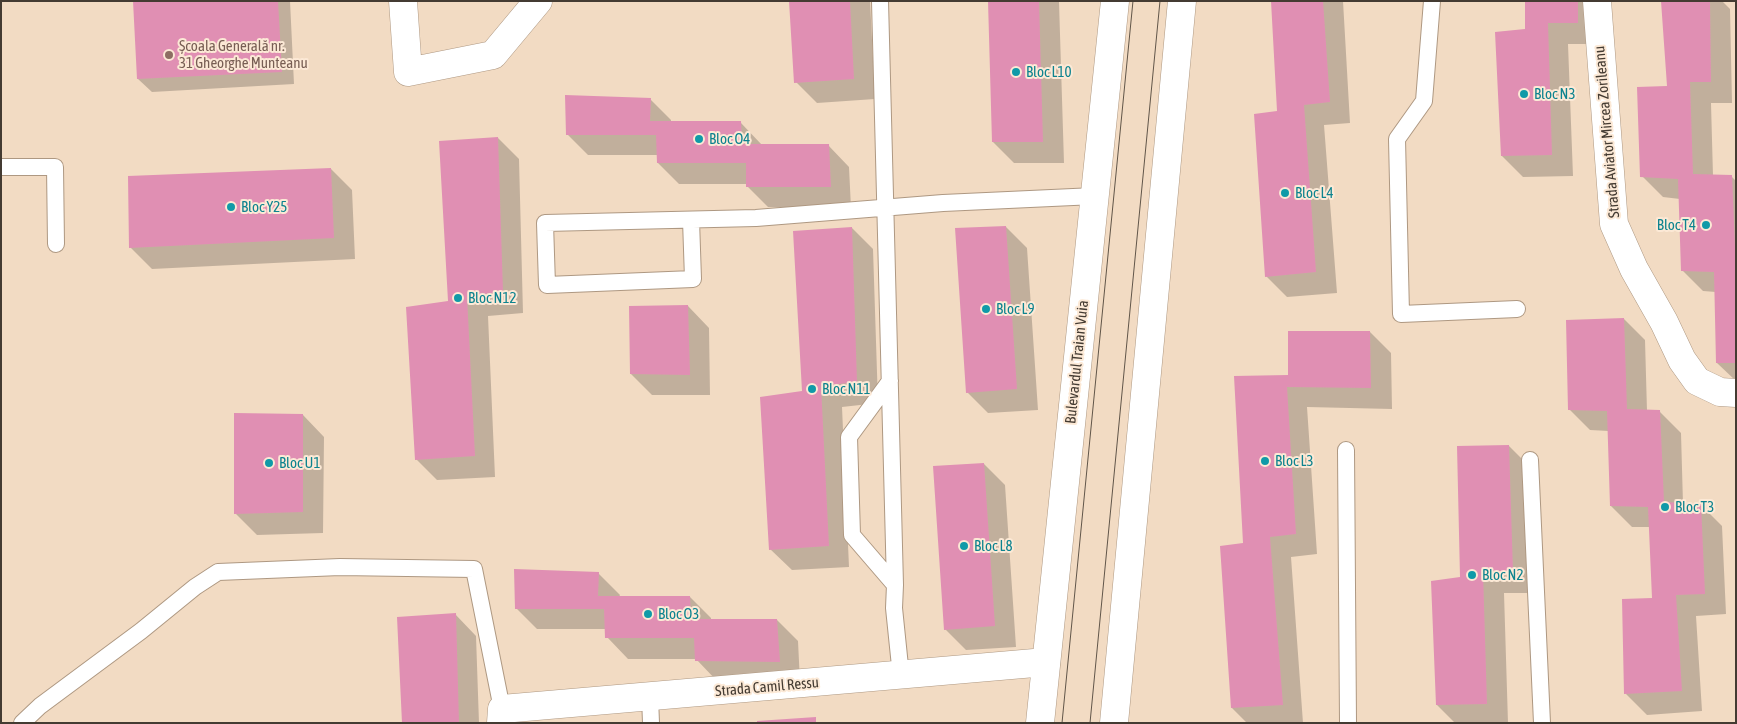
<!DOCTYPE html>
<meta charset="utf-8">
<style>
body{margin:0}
#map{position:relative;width:1737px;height:724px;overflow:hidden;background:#f2dbc3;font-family:"Asap Condensed",sans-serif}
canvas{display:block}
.frame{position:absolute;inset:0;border:2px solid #443b32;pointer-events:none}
</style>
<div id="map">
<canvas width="1737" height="724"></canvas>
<div class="frame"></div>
</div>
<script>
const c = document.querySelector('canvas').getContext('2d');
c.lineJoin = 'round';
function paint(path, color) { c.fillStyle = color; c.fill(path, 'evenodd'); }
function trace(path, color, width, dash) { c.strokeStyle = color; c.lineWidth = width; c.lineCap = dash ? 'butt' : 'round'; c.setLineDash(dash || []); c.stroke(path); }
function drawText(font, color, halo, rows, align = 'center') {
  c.font = font + ' "Asap Condensed",sans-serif'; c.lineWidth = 4; c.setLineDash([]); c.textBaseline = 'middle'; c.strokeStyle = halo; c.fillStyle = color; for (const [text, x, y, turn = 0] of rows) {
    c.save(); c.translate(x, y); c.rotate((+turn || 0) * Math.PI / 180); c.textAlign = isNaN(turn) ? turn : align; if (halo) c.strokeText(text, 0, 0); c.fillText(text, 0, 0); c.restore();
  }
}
const shadow = new Path2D(`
 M134 1H290L294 84 152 92 138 79Z
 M791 1H870L875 99 817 103 796 82Z
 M989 1 1059 2 1064 163H1014L993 142Z
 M1272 1H1343L1350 123 1324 125 1337 293 1287 297 1266 276 1278 112Z
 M1526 1H1597L1599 44H1568L1573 176 1523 177 1502 156 1527 30Z
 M1662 1H1722L1730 9 1732 103H1711L1713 176H1731L1736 181V381L1717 363 1716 292 1703 291 1682 270 1680 199 1663 197 1642 176 1668 87Z
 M650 99 671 120V123H741L762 145H828L849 167 851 208 768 207 747 186V184H679L658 163V155H588L567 134Z
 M498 138 519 159 523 313 488 316 495 477 437 480 416 459 449 302Z
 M331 169 352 190 355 259 152 269 130 247Z
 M1006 227 1027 248 1038 410 988 413 967 392Z
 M852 228 873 249 878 403 842 407 849 567 792 570 770 549 803 392Z
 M688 306 709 328 710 395H652L631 374Z
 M1624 319 1645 340 1647 411 1660 412 1681 433 1683 504 1701 505 1722 526 1726 614 1696 616 1702 711 1647 715 1626 694 1653 600 1650 527H1632L1611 506 1609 431 1590 430 1569 409Z
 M1370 332 1391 353 1392 409 1307 407 1317 554 1291 557 1303 723H1247L1232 708 1244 544 1290 376Z
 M303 415 324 437 323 533 257 535 236 514Z
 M1509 446 1530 467 1534 593H1504L1508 723H1455L1437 705Z
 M984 464 1005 485 1016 647 966 650 945 629Z
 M598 573 620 595 619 597H690L711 618V620H777L798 641 800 682 717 681 696 659H628L607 637 606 629H537L516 608Z
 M455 614 476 636 479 723H403Z`);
const building = new Path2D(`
 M133 1H278L282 72 137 79Z
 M789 1H850L854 79 794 83Z
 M988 1H1039L1043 142H992Z
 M1271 1H1323L1330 102 1304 105 1316 272 1265 277 1254 114 1277 111Z
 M1525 1H1578V23H1548L1552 155 1501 156 1495 32 1525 29Z
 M1661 1H1710L1711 82H1690L1693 174 1732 175 1736 271V363H1716L1714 272 1681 271 1678 179 1640 177 1637 87 1667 86Z
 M565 95 651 98 650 121H741L742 144H829L831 187H746V163H657L656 135H566Z
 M498 137 503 292 467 296 475 456 415 460 406 307 448 301 439 141Z
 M331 168 334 238 129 248 128 176Z
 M1006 226 1017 389 966 393 955 228Z
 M852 227 857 382 821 386 829 546 769 550 760 397 802 391 793 231Z
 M688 305 690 375 630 374 629 306Z
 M1624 318 1627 409 1660 410 1664 502 1701 504 1705 594 1676 595 1682 691 1624 694 1622 599 1652 598 1648 507 1610 506 1607 411 1568 410 1566 320Z
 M1288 331H1370L1371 388 1287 387 1296 534 1270 537 1283 705 1231 708 1220 546 1243 543 1234 376 1288 375Z
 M234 413 303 414V512L234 514Z
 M1509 445 1513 572H1483L1487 704 1436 705 1431 581 1460 577 1457 446Z
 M984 463 995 626 944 630 933 466Z
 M514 569 599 572 598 596H690L691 619H777L780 662 695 661 694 638H605L604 609H515Z
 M456 613 459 723H402L397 617Z
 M816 717V723H757V721Z`);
const lane = new Path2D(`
 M880 1 895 585 894 608 901 676
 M1432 1 1424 101 1397 139 1401 314 1517 309
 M1 167H55L56 244
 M691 220 693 279 547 285 545 223 756 218 943 203 1095 196
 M890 381 849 437 852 535 895 585
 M1346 450 1348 723
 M1530 460 1542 723
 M650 697 651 723
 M22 723 40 706 141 631 195 587 218 572 340 567 474 569 502 709`);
const street = new Path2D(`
 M403 1 408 72 493 55 538 1
 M1597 1 1614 224 1634 269 1664 322 1682 360 1697 381 1720 392 1736 393
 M501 723 502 709 1046 662`);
const secondary = new Path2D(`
 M1040 723 1115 1
 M1114 723 1182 1`);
const tram = new Path2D(`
 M1062 723 1133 1
 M1090 723 1160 1`);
const markers = [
 [169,55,5,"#8d6e63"],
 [1016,72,5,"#0f9aa8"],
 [1524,94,5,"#0f9aa8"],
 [699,139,5,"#0f9aa8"],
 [1285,193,5,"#0f9aa8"],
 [231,207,5,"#0f9aa8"],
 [1706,225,5,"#0f9aa8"],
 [458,298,5,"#0f9aa8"],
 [986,309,5,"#0f9aa8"],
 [812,389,5,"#0f9aa8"],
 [1265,461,5,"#0f9aa8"],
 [269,463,5,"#0f9aa8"],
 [1665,507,5,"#0f9aa8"],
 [964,546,5,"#0f9aa8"],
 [1472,575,5,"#0f9aa8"],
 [648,614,5,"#0f9aa8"]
];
const educationNames = [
 ["Școala Generală nr.",179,46],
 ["31 Gheorghe Munteanu",179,63]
];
const cultureNames = [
 ["Bloc L10",1026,72],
 ["Bloc N3",1534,94],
 ["Bloc O4",709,139],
 ["Bloc L4",1295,193],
 ["Bloc Y25",241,207],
 ["Bloc T4",1696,225,"right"],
 ["Bloc N12",468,298],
 ["Bloc L9",996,309],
 ["Bloc N11",822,389],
 ["Bloc L3",1275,461],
 ["Bloc U1",279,463],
 ["Bloc T3",1675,507],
 ["Bloc L8",974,546],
 ["Bloc N2",1482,575],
 ["Bloc O3",658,614]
];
const streetNames = [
 ["Strada Aviator Mircea Zorileanu",1607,132,-95],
 ["Bulevardul Traian Vuia",1077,362,-84],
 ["Strada Camil Ressu",767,687,-5]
];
paint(shadow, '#0003');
paint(building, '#e08fb3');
trace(lane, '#ae9882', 18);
trace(street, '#ae9882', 29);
trace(secondary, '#ae9882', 29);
trace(lane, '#fff', 16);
trace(street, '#fff', 28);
trace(secondary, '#fff', 28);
trace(tram, '#605549', 1);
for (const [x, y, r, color] of markers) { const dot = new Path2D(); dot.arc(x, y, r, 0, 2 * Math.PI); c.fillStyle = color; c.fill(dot); trace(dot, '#fce9d6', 2); }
drawText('15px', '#785e54', '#fce9d6', educationNames, 'left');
drawText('15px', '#0d838f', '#fce9d6', cultureNames, 'left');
drawText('15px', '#443b32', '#fce9d6', streetNames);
</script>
